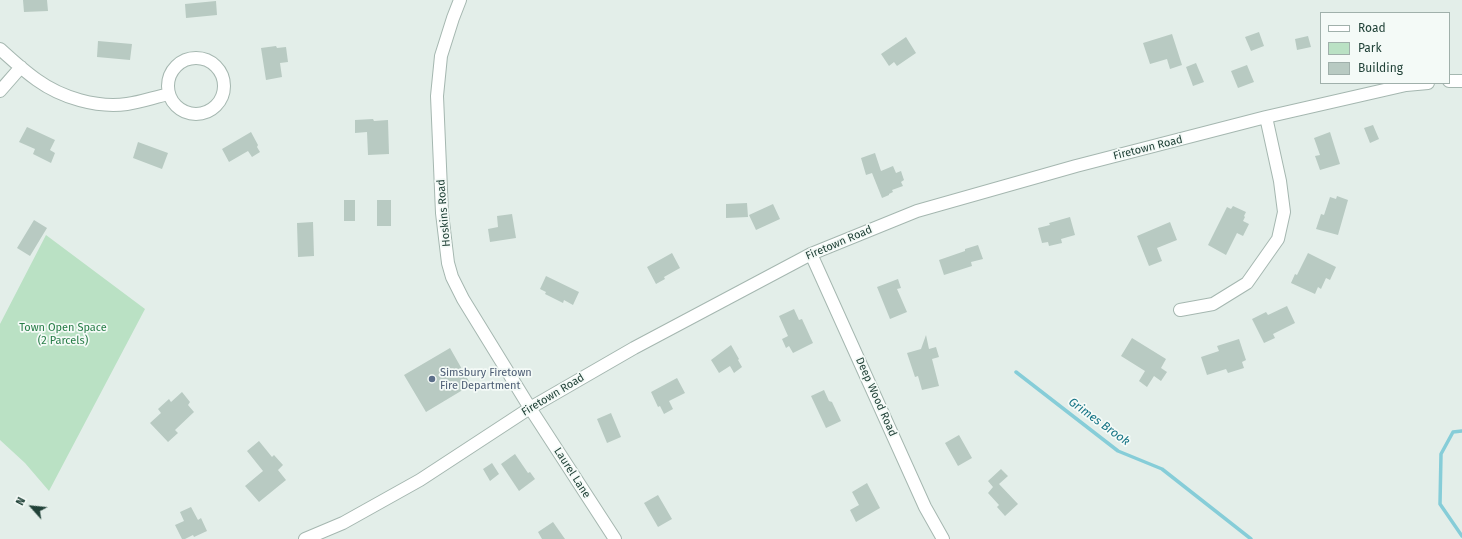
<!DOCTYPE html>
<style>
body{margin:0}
#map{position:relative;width:1462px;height:539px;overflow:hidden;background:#e3eee9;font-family:"Fira Sans",sans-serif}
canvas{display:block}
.legend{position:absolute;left:1320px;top:12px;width:130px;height:72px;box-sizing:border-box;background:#f4faf7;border:1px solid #a0b0ab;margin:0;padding:5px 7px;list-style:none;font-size:12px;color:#214238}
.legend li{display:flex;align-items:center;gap:8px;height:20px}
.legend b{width:20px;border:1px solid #a0b0ab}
.north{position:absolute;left:12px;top:487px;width:40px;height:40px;-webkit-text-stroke:3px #f4faf7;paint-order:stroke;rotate:297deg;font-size:11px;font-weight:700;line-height:16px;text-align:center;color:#214238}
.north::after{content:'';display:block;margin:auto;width:14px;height:18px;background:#214238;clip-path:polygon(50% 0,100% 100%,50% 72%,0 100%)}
</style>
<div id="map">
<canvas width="1462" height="539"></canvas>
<ul class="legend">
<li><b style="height:5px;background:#fff"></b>Road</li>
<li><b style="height:11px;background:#bae1c4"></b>Park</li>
<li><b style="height:11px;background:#b8cac2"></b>Building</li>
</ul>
<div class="north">N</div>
</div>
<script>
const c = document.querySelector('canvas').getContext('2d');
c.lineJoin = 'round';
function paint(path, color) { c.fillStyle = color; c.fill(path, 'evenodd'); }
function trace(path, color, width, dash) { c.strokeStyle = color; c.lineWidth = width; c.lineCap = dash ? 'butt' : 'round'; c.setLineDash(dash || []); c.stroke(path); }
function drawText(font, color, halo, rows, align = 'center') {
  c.font = font + ' "Fira Sans",sans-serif'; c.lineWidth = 3.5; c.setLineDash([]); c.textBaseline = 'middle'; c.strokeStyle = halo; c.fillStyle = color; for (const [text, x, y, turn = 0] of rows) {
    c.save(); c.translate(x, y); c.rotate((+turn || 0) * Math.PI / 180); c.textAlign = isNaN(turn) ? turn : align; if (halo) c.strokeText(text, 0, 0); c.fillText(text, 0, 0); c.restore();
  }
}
const green = new Path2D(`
 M46 235 145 309 49 491 25 463 0 440V324Z`);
const stream = new Path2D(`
 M1016 372 1118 451 1162 469 1251 539
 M1462 431 1453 432 1441 454 1440 504 1462 536`);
const building = new Path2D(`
 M23 0H47L48 11 24 12Z
 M216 1 217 15 186 18 185 4Z
 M1259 32 1264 46 1251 51 1245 37Z
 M1172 34 1182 65 1170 69 1167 59 1150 64 1143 43Z
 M1308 36 1311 47 1297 50 1295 39Z
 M906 37 916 53 897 66 894 62 889 66 881 54Z
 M98 41 132 44 130 60 97 57Z
 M276 46 277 48 286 47 288 62 280 63 282 77 266 80 261 48Z
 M1196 63 1204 82 1193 86 1186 67Z
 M1247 65 1254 82 1238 88 1231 71Z
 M373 119 374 121 388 120 389 154 368 155 367 132 355 133V120Z
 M1373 125 1379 139 1370 143 1364 128Z
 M27 127 55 140 50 150 55 153 51 163 33 154 35 149 19 142Z
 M251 132 258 145 257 147 260 152 252 157 248 151 229 162 222 149Z
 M1330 132 1340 164 1320 170 1315 156 1320 155 1314 138Z
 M138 142 168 153 162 169 133 158Z
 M875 153 881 171 893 166 896 173 901 171 904 180 901 182 903 186 892 190 893 192 889 194V195L882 198 872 173 866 175 861 158Z
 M1337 196 1348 200 1338 235 1316 229 1321 214 1324 215 1330 197 1336 199Z
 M344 200H355V221H344Z
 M377 200H391V226H377Z
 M747 203 748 217 726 218V204Z
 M773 204 780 219 756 230 749 215Z
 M1233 206 1246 212 1244 216 1245 217 1243 221 1249 224 1243 236 1237 233 1226 255 1208 245 1227 207 1231 209Z
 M512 214 516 238 490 242 488 229 498 227 497 216Z
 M1070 217 1075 235 1061 239 1062 243 1049 246 1048 242 1042 243 1038 228 1050 225 1049 223Z
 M34 220 47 228 30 256 17 248Z
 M313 222 314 256 298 257 297 223Z
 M1170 222 1177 240 1157 248 1162 261 1149 266 1137 236Z
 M978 245 983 259 971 262 972 266 944 275 939 260 965 251V249Z
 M672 253 680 268 664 277 665 279 656 284 647 267Z
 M1308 253 1336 267 1330 280 1326 278 1321 289 1318 287 1315 294 1291 283 1295 274 1297 275Z
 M546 276 579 292 573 305 564 300 563 303 545 294 546 292 540 289Z
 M898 279 901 288 897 289 907 312 890 319 877 287Z
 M1287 306 1295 323 1273 334 1275 338 1264 343 1252 319 1266 312 1268 315Z
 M794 309 799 320 802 319 813 343 793 353 789 346 786 348 782 339 788 336 779 316Z
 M926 335 929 349 936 347 939 357 932 359 939 386 922 390 918 376 915 377 907 353 921 349Z
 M1132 338 1166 359 1161 368 1167 372 1161 381 1154 376 1147 387 1139 381 1145 371 1121 356Z
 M1239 339 1246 360 1242 362 1244 368 1228 373 1226 369 1207 375 1201 357 1219 351 1217 346Z
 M731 345 739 359 738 360 742 367 734 373 730 366 719 373 711 360Z
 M450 348 471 385 426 412 404 375Z
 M677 378 685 393 669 401 673 409 664 414 660 406 658 407 651 392Z
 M824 390 829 401 832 402 841 421 826 428 811 396Z
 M182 392 190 402 188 405 194 412 175 430 178 433 168 442 150 423 161 413 158 409 169 399 171 402Z
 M611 413 621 437 607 443 597 419Z
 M959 435 972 458 958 466 945 443Z
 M259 441 272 457 274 455 283 465 278 470 286 480 259 502 245 486 263 471 247 451Z
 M515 454 528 473 530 472 535 479 519 491 501 464Z
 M492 463 499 474 490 481 483 469Z
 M1001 469 1008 476 999 484 1018 504 1005 516 997 507 999 505 988 493 993 487 988 481Z
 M867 483 880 508 856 522 850 510 859 505 852 492Z
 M658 495 672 519 658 527 644 503Z
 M191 507 198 520 201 518 207 531 194 537 193 535 185 539H182L175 525 184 521 180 512Z
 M553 522 565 539H542L538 532Z`);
const minor = new Path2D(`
 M460 0 453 18 441 56 437 96 442 213 448 263 452 277 463 299 530 408 615 539
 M0 49C12 60 24 71 37 80 62 98 97 108 127 104 141 102 155 97 169 94
 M168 86a28 28 0 1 1 56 0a28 28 0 1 1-56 0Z
 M1449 81H1462
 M0 91 21 67
 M811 254 925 507 943 539
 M1180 310 1213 304 1247 283 1278 239 1284 212 1280 181 1266 117
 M305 539 343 523 420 480 530 408 634 348 811 254 917 211 1076 166 1266 117 1406 85 1428 83`);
const markers = [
 [432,379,4,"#5c6f8a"]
];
const streetNames = [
 ["Firetown Road",1148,148,-14],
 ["Hoskins Road",444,213,-95],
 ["Firetown Road",839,243,-23],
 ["Firetown Road",553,395,-31],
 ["Deep Wood Road",876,397,66],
 ["Laurel Lane",572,473,57]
];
const parkNames = [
 ["Town Open Space",63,328],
 ["(2 Parcels)",63,341]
];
const serviceNames = [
 ["Simsbury Firetown",440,373],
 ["Fire Department",440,386]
];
const waterNames = [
 ["Grimes Brook",1099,422,36]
];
paint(green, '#bae1c4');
trace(stream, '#86cdd8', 3.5);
paint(building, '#b8cac2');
trace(minor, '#a5b7b0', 14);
trace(minor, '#fff', 12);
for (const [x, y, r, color] of markers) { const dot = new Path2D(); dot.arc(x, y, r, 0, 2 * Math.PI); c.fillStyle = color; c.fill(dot); trace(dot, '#f4faf7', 1.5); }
drawText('11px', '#214238', '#f4faf7', streetNames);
drawText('11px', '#277d47', '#f4faf7', parkNames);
drawText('11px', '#4e5e75', '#f4faf7', serviceNames, 'left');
drawText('italic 12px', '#147384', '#f4faf7', waterNames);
</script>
